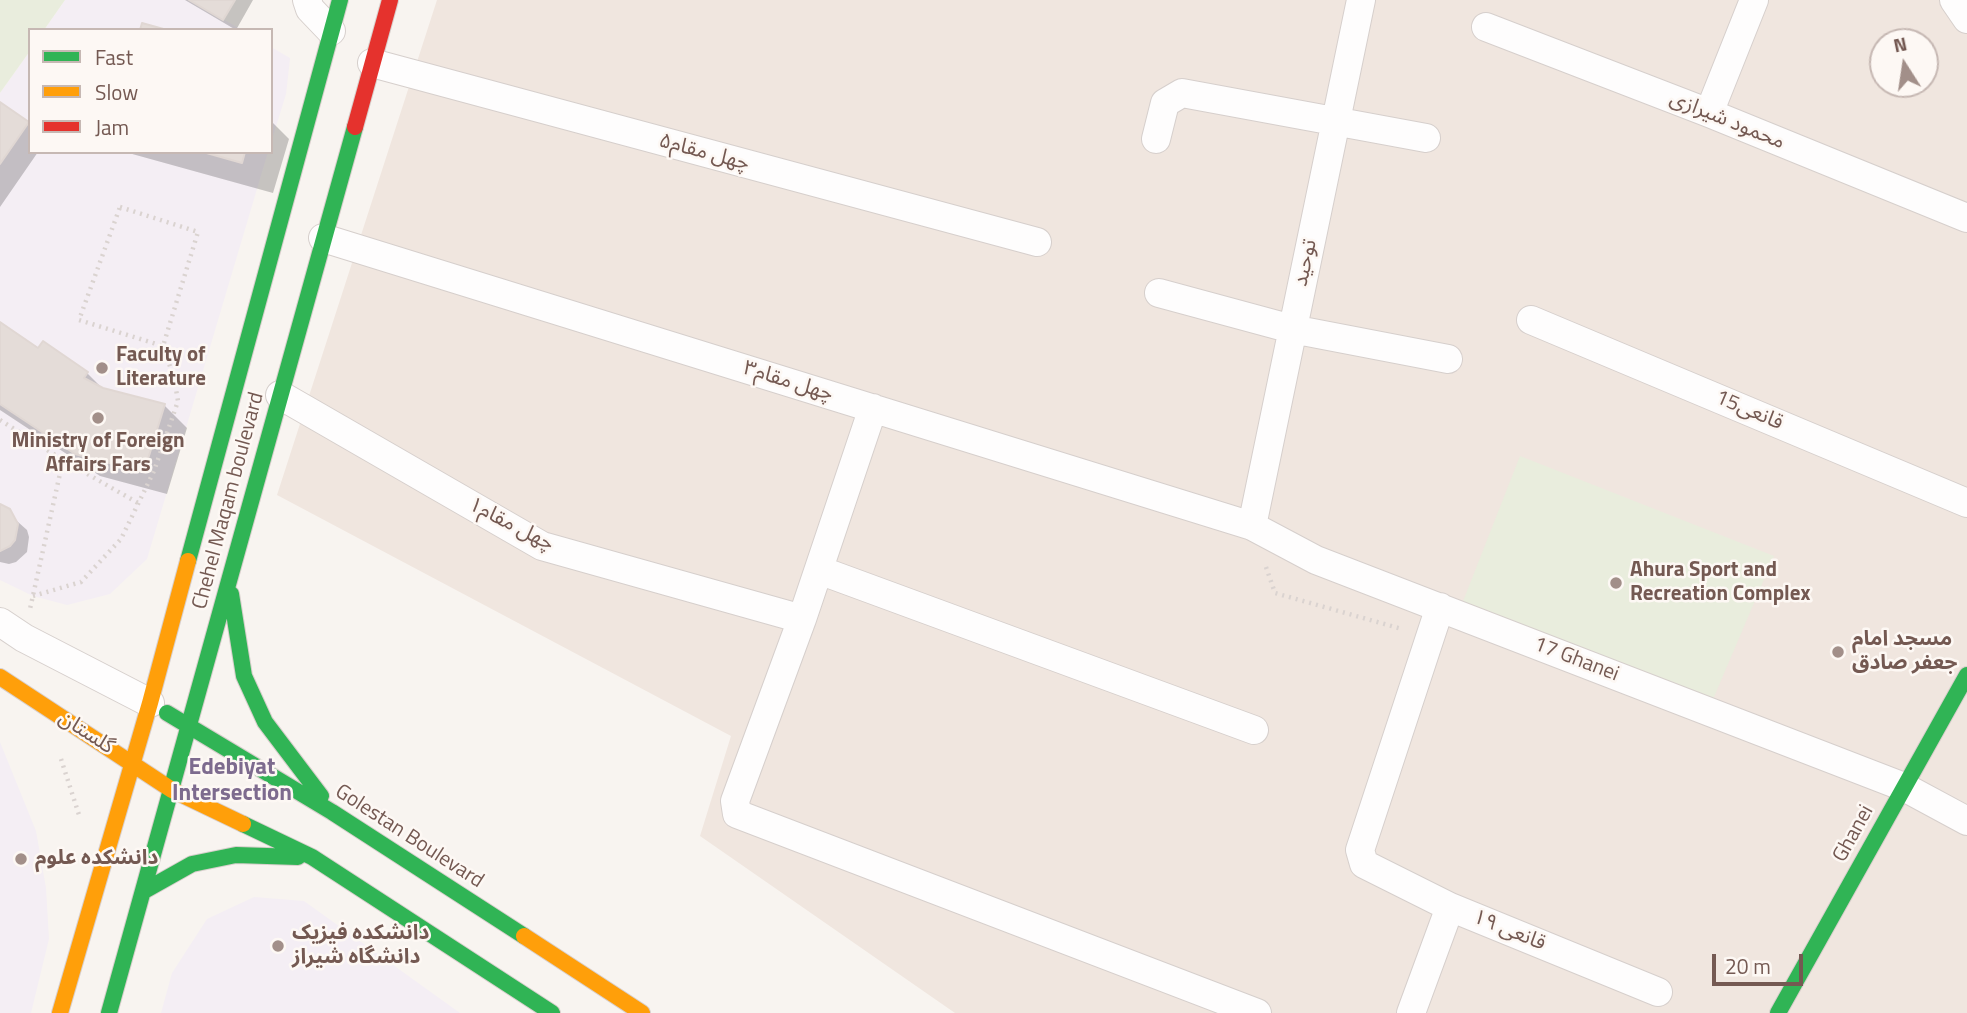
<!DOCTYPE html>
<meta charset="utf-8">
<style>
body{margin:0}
#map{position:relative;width:1967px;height:1013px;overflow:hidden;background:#f8f4f0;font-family:"Titillium Web",sans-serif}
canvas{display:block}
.legend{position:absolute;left:28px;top:28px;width:245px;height:126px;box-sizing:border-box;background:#fdf8f4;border:2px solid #c6b8b3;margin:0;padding:9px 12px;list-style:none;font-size:21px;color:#745952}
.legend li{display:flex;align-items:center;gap:14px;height:35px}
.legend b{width:35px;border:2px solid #c6b8b3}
.north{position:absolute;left:1869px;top:28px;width:70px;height:70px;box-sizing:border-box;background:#fdf8f4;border:2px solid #c6b8b3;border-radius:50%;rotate:348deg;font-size:19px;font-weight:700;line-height:28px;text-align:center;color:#745952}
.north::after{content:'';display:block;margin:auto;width:24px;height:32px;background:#a28f89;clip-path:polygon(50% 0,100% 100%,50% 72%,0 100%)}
.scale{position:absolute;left:1712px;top:954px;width:91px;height:32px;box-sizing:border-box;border:4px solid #745952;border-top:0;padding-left:9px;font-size:21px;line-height:24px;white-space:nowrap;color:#745952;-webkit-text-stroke:5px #fdf8f4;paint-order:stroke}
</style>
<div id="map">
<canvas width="1967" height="1013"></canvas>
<ul class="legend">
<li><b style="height:9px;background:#30b455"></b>Fast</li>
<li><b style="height:9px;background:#ff9f0a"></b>Slow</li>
<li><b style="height:9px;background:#e5322d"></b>Jam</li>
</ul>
<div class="north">N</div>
<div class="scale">20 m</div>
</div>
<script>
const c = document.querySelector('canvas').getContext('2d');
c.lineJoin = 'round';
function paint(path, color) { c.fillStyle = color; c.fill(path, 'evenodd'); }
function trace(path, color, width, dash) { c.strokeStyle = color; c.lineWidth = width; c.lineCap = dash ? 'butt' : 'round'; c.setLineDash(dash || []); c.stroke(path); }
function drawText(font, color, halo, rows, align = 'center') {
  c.font = font + ' "Titillium Web","Noto Sans Arabic",sans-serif'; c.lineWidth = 5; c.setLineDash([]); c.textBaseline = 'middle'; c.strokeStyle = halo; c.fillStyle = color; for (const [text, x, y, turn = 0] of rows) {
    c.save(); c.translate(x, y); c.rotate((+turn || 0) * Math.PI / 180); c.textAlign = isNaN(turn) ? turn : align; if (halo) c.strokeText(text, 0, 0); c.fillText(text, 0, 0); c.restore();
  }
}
const residential = new Path2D(`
 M437 0H1967V1013H955L700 836 731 736 277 495ZM1883 42H1925V84H1883Z`);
const education = new Path2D(`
 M65 0H190L242 30H44Z
 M271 47 290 58 286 94 271 143Z
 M30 51V152H268L147 559 110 594 67 605 33 596 0 580V93Z
 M0 742 36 831 46 888 49 939 31 1013H0Z
 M254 897 304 901 460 1013H161L172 973 207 919Z`);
const green = new Path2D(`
 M0 0H65L44 30H30V51L0 93Z
 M1520 456 1774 556 1711 704 1460 609Z`);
const shadow = new Path2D(`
 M185 0H253L236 30Z
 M0 104 30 125V152H38L0 207Z
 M271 121 289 139 273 193 125 152H271Z
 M0 324 38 351 87 373 104 390 164 405 187 428 167 494 100 476 0 410Z
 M0 506 27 530 29 537 27 552 16 562 9 564 0 562Z`);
const building = new Path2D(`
 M189 0H235L223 20Z
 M142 23 167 30H140Z
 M0 102 29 122 0 164Z
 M203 152H245L242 163Z
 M0 322 38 348 43 341 88 372 84 378 103 388 165 404 144 472 75 454 0 404Z
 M0 504 10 509 18 524 15 540 10 546 0 551Z`);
const path = new Path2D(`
 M120 207 198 232 163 346 79 320Z
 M0 420 63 460 30 609
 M63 460 138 503
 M1266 567 1275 593 1402 629
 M33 596 81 582 121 539 154 471 178 401 174 378 163 346
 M61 759 80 818`);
const street = new Path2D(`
 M307 0 310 9 331 31
 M1954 0 1967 19
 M1486 27 1709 113 1967 218
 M372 63 1037 242
 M1709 113 1754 0
 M1156 139 1165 103 1182 93 1426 138
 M323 238 1252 526 1316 560 1904 787 1967 821
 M1159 293 1292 329 1448 359
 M1531 320 1967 503
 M280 395 542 546 802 619
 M873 408 802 619 735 801 737 814 1257 1013
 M1252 526 1361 0
 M819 570 1254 730
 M1440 607 1360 850 1364 864 1450 907 1658 992
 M0 622 24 638 150 703
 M1411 1013 1450 907`);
const fast = new Path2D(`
 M188 561 340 0
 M231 594 244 676 265 722 321 796
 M167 713 332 812 524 936
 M243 824 312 857 552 1013
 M144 891 192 864 236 855 298 857
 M109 1013 355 127
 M1778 1013 1967 675`);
const slow = new Path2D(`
 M0 677 172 790 243 824
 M524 936 642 1013
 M60 1013 150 703 188 561`);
const jam = new Path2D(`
 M355 127 390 0`);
const markers = [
 [102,368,7,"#a28f89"],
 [98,418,7,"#a28f89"],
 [1616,583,7,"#a28f89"],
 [1838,652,7,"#a28f89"],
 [21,859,7,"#a28f89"],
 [278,946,7,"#a28f89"]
];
const streetNames = [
 ["محمود شیرازی",1727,121,22],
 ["چهل مقام۵",704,153,15],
 ["توحید",1306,263,-78],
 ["چهل مقام۳",788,382,17],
 ["15قانعی",1749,411,23],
 ["Chehel Maqam boulevard",229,501,-75],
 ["چهل مقام۱",511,525,27],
 ["17 Ghanei",1576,660,21],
 ["گلستان",86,733,33],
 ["Ghanei",1854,834,-61],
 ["Golestan Boulevard",409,837,33],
 ["قانعی ۱۹",1509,931,22]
];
const poiNames = [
 ["Faculty of",116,356],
 ["Literature",116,380],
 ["Ministry of Foreign",98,442,"center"],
 ["Affairs Fars",98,466,"center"],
 ["Ahura Sport and",1630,571],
 ["Recreation Complex",1630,595],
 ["مسجد امام",1852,640],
 ["جعفر صادق",1852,664],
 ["دانشکده علوم",35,859],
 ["دانشکده فیزیک",292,934],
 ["دانشگاه شیراز",292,958]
];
const neighbourhoodNames = [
 ["Edebiyat",232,768],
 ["Intersection",232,794]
];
paint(residential, '#f0e6df');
paint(education, '#f4eef4');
paint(green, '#e9eddd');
paint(shadow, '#0003');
paint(building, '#e4dcd8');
trace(building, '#e0d7d3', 2);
trace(street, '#d6cfcc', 30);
trace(fast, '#d8cfcc', 18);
trace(slow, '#d8cfcc', 18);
trace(jam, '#d8cfcc', 18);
trace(path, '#dad3d0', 4.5, [2, 5]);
trace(street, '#fefdfd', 28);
trace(fast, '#30b455', 16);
trace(slow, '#ff9f0a', 16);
trace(jam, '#e5322d', 16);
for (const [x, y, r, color] of markers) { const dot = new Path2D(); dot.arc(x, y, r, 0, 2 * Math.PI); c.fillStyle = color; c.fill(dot); trace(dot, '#fdf8f4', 2.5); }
drawText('21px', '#745952', '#fdf8f4', streetNames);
drawText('bold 21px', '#745952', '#fdf8f4', poiNames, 'left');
drawText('bold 23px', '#7d6b8e', '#fdf8f4', neighbourhoodNames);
</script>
